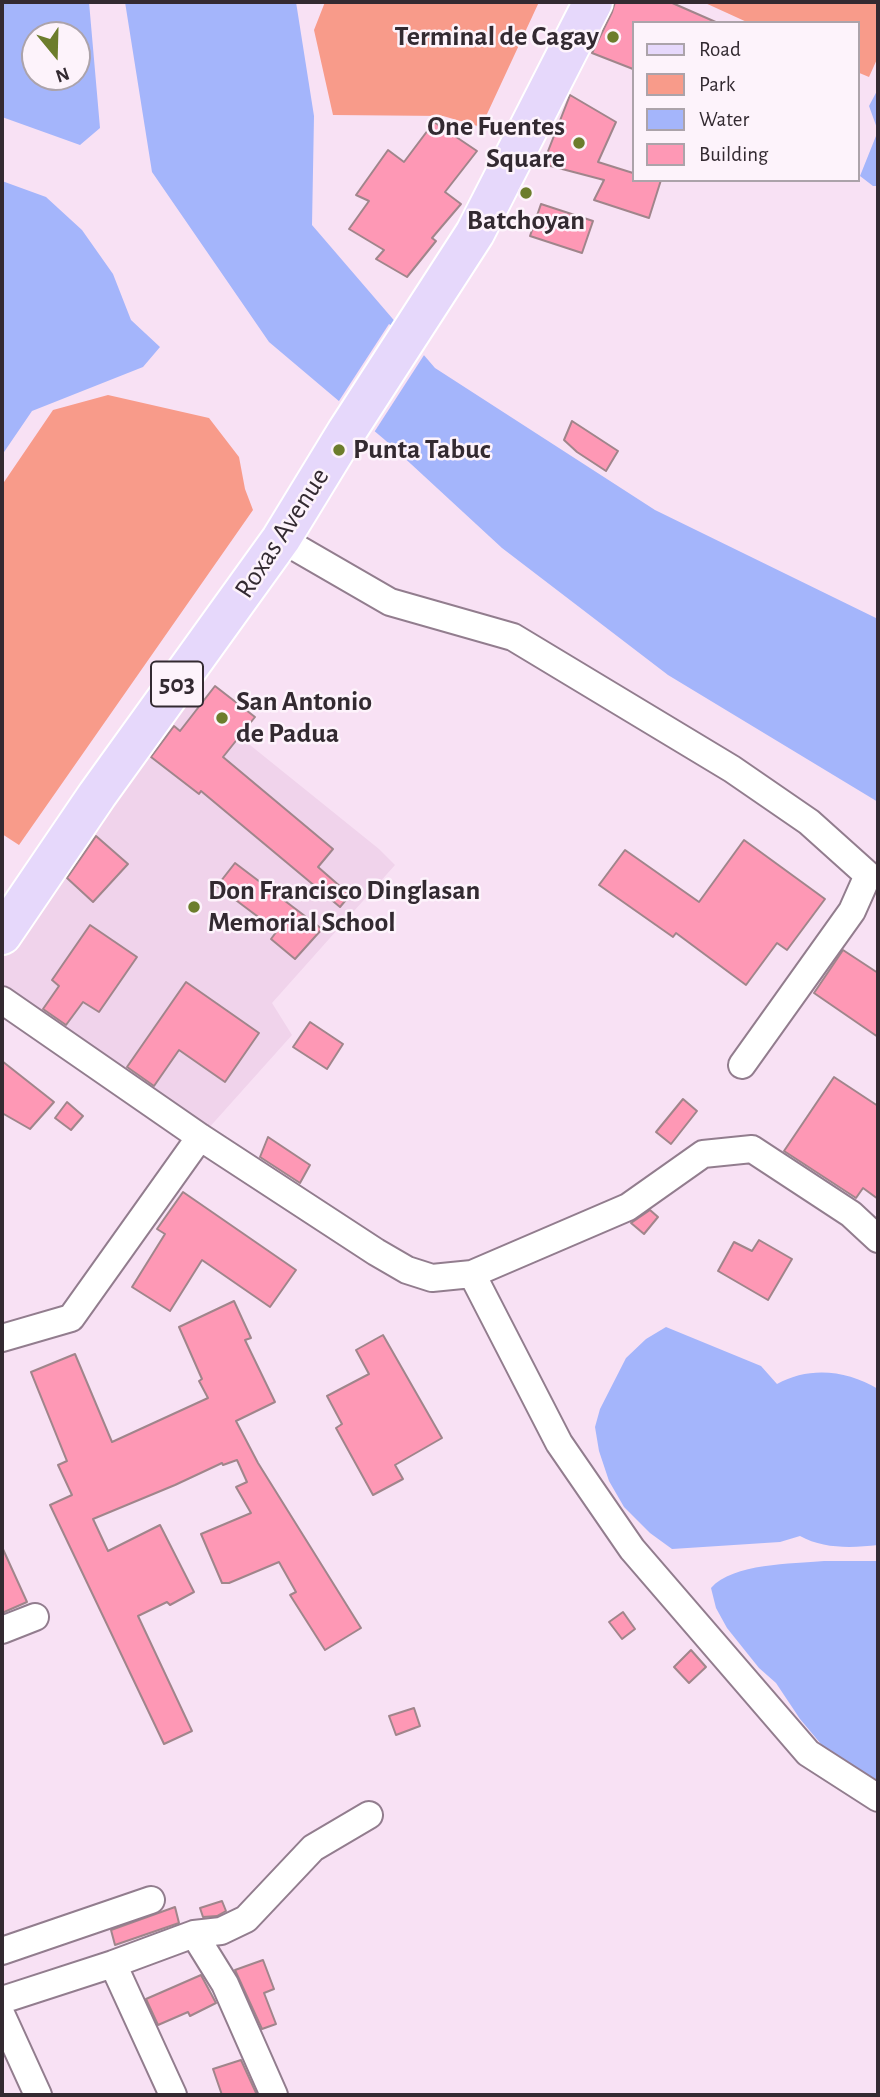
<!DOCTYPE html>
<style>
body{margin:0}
#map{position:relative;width:880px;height:2097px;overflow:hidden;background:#f8e1f4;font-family:"Alegreya Sans",sans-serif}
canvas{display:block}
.frame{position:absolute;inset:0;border:4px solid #332a31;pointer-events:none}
.legend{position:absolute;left:632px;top:21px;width:228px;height:161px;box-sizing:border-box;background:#fdf3fb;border:2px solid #aca3aa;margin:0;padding:9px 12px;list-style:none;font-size:21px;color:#332a31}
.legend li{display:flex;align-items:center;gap:14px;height:35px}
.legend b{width:35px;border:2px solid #aca3aa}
.north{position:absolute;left:21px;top:21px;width:70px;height:70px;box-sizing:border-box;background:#fdf3fb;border:2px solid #aca3aa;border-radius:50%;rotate:161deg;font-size:19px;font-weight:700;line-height:28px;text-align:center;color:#332a31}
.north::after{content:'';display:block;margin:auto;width:24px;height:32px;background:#6c7d2c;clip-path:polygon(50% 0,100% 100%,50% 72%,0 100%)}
</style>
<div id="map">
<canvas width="880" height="2097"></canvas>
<div class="frame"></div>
<ul class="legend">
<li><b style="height:9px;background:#e6d8fb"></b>Road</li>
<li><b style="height:19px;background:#f89b8a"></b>Park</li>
<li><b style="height:19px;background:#a4b5fb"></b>Water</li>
<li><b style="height:19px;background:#fe98b5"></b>Building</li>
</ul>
<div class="north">N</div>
</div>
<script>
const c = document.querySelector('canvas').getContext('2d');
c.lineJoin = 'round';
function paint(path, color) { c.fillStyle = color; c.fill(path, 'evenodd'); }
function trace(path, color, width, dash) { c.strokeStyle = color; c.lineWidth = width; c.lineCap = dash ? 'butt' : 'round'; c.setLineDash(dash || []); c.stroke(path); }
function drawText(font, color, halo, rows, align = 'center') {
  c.font = font + ' "Alegreya Sans",sans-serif'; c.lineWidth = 5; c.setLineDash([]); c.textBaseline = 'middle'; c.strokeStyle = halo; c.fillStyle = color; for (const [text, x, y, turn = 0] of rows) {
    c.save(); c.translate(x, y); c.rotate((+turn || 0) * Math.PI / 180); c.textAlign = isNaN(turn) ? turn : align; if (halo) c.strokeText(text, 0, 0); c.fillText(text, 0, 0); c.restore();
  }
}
const built = new Path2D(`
 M183 691 379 849 395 865 272 1003 292 1035 207 1130 2 990V950Z`);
const green = new Path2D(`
 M325 2H539L481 127 443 116 333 115 314 30Z
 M703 2H878V57L869 77 857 72V23H749Z
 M108 395 209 418 239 457 245 489 253 510 19 845 2 834V485L53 410Z`);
const water = new Path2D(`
 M2 2H89L100 128 80 145 2 117ZM35 35H77V77H35Z
 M125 2H296L314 116 312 225 435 368 655 510 878 619V802L668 675 502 548 385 440 269 342 152 172Z
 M878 89V186H873L860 176 878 131 869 106Z
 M2 181 46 197 82 230 113 274 131 320 160 347 143 367 32 411 2 455Z
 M666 1327 761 1366 777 1384C809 1366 847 1370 878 1389V1545C852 1548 823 1549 800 1536L780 1542 672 1549 650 1533 624 1507 609 1481 599 1451 595 1427 600 1409 626 1358 646 1339Z
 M824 1561H878V1784L836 1762 800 1719 776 1683 759 1668 727 1628 716 1608 711 1588C733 1563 792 1564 824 1561Z`);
const pier = new Path2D(`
 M389 324 417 342 426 352 373 434 337 404Z`);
const building = new Path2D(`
 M615 2H670L718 23H633V69L592 53 612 12Z
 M570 95 616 122 598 162 633 173V180H661L649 218 594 200 604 180 543 164Z
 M434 122 477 151 445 192 461 204 432 238 436 241 407 277 376 259 384 250 349 229 369 201 356 195 388 150 404 162Z
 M541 204 593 221 582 253 530 236Z
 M572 421 618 451 606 471 577 452 564 440Z
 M215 686 255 717 223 757 333 849 318 867 350 895 340 907 201 791 199 794 151 757 174 726 180 731Z
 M96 836 128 864 93 902 67 878Z
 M744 840 825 899 787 950 777 943 746 985 676 933 673 937 599 885 625 850 699 902Z
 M235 863 322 929 295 959 271 939 277 931 217 886Z
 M90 925 137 957 99 1012 83 1002 66 1025 43 1009 59 986 52 980Z
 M843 950 878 973V1037L814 993Z
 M186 982 259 1033 225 1082 179 1050 154 1086 127 1067Z
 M310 1022 343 1044 327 1069 293 1047Z
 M2 1061 54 1102 30 1129 2 1113Z
 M834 1077 878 1106V1199L863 1188 856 1198 784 1151Z
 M683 1099 697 1111 671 1144 656 1132Z
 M67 1102 83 1116 71 1130 55 1118Z
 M268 1137 310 1165 300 1183 260 1157Z
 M183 1192 296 1270 270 1307 202 1260 170 1311 132 1287 165 1234 157 1229Z
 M650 1210 658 1217 644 1234 631 1223Z
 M759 1240 792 1259 768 1300 718 1271 734 1242 752 1251Z
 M234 1301 251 1338 245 1340 275 1402 236 1421 258 1463 361 1628 325 1650 290 1595 296 1592 279 1562 229 1583H222L201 1534 251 1513 236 1487 247 1482 237 1460 223 1465 222 1463 175 1485 93 1519 108 1551 160 1525 194 1592 170 1605 167 1602 138 1616 192 1731 164 1744 50 1505 72 1495 58 1465 67 1461 31 1372 75 1354 112 1442 208 1398 199 1381 202 1379 179 1327Z
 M383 1335 442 1438 395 1465 403 1479 373 1495 336 1428 342 1424 327 1396 369 1374 356 1350Z
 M2 1547 27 1602 2 1613Z
 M623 1612 635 1629 622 1639 609 1622Z
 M691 1650 706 1667 689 1683 674 1667Z
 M414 1708 420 1726 396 1735 389 1716Z
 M222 1901 226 1911 217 1916 203 1917 200 1908Z
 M175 1907 179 1923 115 1945 111 1930Z
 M263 1960 274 1989 264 1993 276 2024 262 2029 235 1970Z
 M201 1975 216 2003 190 2016 188 2012 158 2025 146 1999Z
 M241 2060 257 2095H222L213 2069Z`);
const minor = new Path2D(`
 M281 539 390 602 513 637 732 769 809 822 868 875 852 911 742 1065
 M2 1000 200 1137 376 1252 407 1270 432 1278 472 1274 628 1207 703 1154 752 1149 851 1214 878 1239
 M472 1274 559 1443 632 1549 808 1753 878 1798
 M2 1338 71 1318 200 1137
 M2 1630 35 1617
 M194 1934 225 1984 274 2095
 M2 1951 151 1900
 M113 1964 173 2095
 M2 2000 113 1964 194 1934 221 1931 246 1919 313 1848 369 1815
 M2 2016 38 2095`);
const primary = new Path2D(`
 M2 935 97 795 281 539 347 431 475 233 593 2`);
const markers = [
 [613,37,7,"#6c7d2c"],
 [579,143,7,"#6c7d2c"],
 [526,193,7,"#6c7d2c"],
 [339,450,7,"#6c7d2c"],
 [222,718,7,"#6c7d2c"],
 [194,907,7,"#6c7d2c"]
];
const shields = [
 [177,684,52]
];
const shieldNames = [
 ["503",177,684]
];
const poiNames = [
 ["Terminal de Cagay",599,37,"right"],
 ["One Fuentes",565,127,"right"],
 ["Square",565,159,"right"],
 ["Batchoyan",526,221,"center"],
 ["Punta Tabuc",353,450],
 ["San Antonio",236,702],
 ["de Padua",236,734],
 ["Don Francisco Dinglasan",208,891],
 ["Memorial School",208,923]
];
const streetNames = [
 ["Roxas Avenue",282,533,-57]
];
paint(built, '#f0d3eb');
paint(green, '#f89b8a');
paint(water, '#a4b5fb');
paint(pier, '#f8e1f4');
paint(building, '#fe98b5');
trace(building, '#a0858b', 2);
trace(minor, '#927d8e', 30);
trace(primary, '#fff', 42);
trace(minor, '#fff', 26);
trace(primary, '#e6d8fb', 38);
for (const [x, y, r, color] of markers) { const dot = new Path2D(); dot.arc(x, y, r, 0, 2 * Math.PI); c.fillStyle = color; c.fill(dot); trace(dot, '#fdf3fb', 2.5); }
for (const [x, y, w] of shields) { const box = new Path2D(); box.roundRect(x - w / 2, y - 22.5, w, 45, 5); c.fillStyle = '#fdf3fb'; c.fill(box); trace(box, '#332a31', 2); }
drawText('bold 26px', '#332a31', null, shieldNames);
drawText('bold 28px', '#332a31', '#fdf3fb', poiNames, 'left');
drawText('28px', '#332a31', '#fdf3fb', streetNames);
</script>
